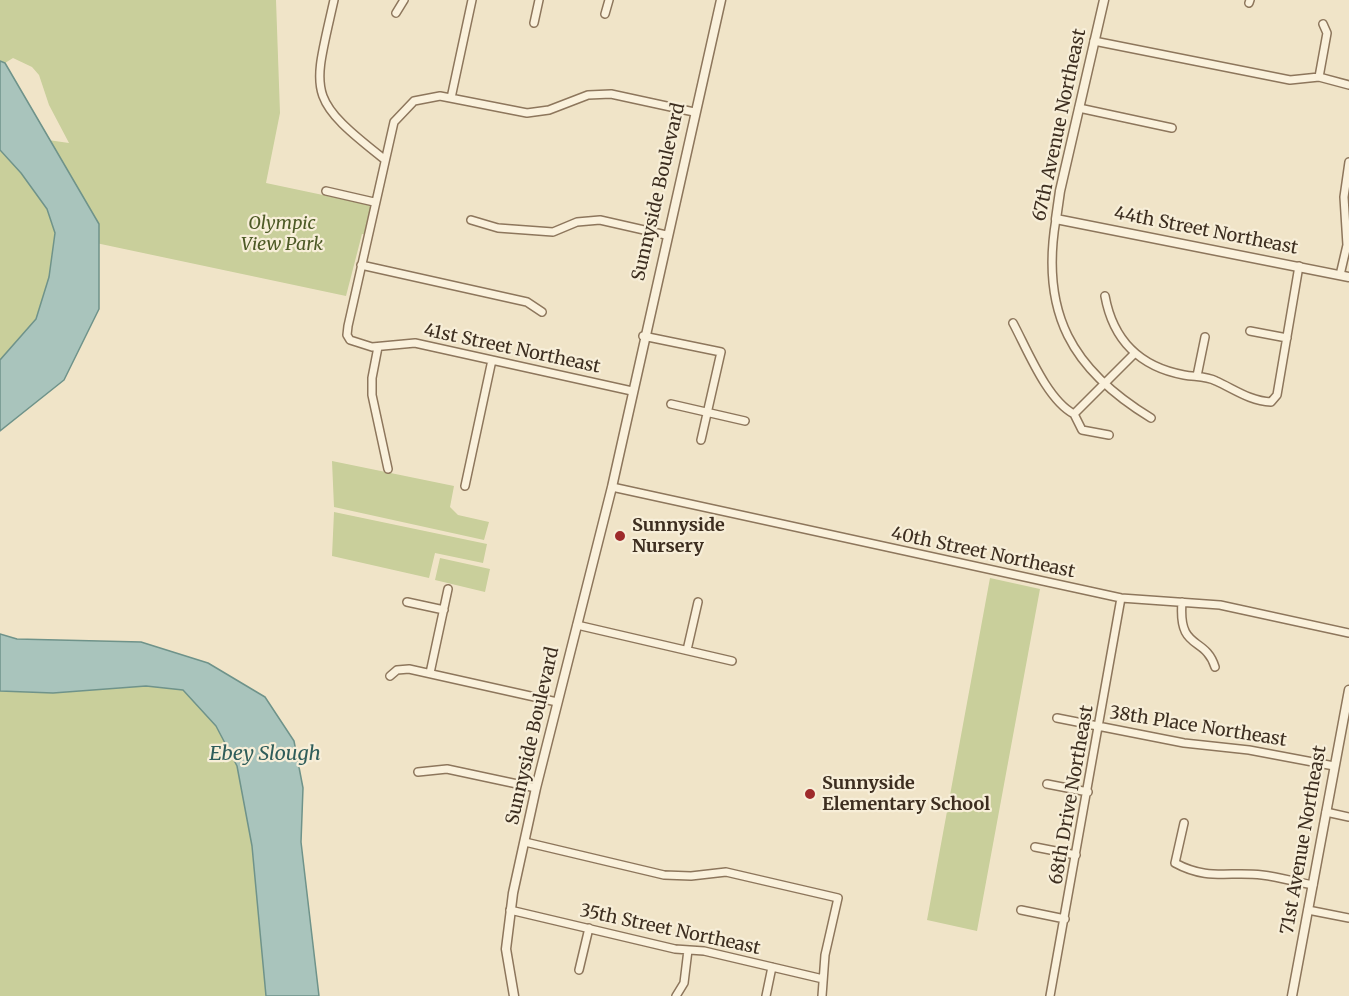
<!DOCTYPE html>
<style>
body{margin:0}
canvas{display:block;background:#f0e4c8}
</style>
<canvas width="1349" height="996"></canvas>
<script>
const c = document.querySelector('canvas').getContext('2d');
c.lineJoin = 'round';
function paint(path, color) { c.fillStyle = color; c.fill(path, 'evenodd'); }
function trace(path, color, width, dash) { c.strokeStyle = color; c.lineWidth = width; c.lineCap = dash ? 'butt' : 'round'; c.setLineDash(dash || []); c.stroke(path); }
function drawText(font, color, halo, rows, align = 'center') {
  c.font = font + ' Merriweather,serif'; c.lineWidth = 4.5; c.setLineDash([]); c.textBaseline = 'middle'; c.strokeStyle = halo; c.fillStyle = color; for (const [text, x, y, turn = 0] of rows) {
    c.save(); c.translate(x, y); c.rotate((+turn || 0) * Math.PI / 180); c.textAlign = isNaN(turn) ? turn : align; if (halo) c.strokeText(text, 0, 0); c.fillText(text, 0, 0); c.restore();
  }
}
const green = new Path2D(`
 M0 0H276L280 113 266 183 375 206 369 235 362 234 346 296 96 243 48 140 69 143 49 105 39 75 32 67 13 58 5 63 0 61Z
 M0 150 21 173 47 209 55 233 49 277 36 319 0 360Z
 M332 461 454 486 450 507 458 515 489 522 484 540 334 507Z
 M334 512 487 544 483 563 435 553 429 578 332 556Z
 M440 558 490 569 485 592 435 580Z
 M990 578 1040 589 977 931 927 920Z
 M146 686 184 690 216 726 237 765 252 846 266 996H0V691L53 693Z`);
const water = new Path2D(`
 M0 61 5 63 99 224V309L64 380 0 431V360L36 319 49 277 55 233 47 209 21 173 0 150Z
 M0 634 17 639 141 642 208 663 265 697 294 741 303 788 301 842 319 996H266L252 846 237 766 216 726 183 690 146 686 53 693 0 691Z`);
const minor = new Path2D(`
 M334 0C313 94 305 97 384 159
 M1249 3 1250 0
 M396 13 404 0
 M605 14 609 0
 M534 23 539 0
 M1094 41 1290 80 1319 77 1349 85
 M1319 77 1327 33 1323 24
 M451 98 472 0
 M1079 108 1172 128
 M326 191 374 202
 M1056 219C1040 313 1072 370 1151 418
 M471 220 498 228 553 232 577 222 600 220 666 235
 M361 265 527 302 542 312
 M1340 275 1347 245 1344 197 1349 162
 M1105 296C1113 340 1140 367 1184 375 1195 377 1206 376 1216 381 1234 389 1250 401 1271 402L1277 395 1299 266
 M1013 323C1027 349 1047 400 1074 414L1135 353
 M1250 331 1287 338
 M643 336 721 352 701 440
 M378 347 372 378V395L388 469
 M1197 376 1205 337
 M632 391 415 343 372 347 350 340 347 335 348 326 394 122 414 101 440 96 527 113 549 110 588 95 611 94 694 112
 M671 404 745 421
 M1074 414 1082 430 1109 435
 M465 486 492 360
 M612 487 1121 598 1220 605 1349 633
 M407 602 444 610
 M1182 602C1178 652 1205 635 1215 667
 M577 625 732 661
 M687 650 698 602
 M430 673 448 589
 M390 676 397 670 409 669 557 702
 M1057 718 1184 743 1249 750 1334 766
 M418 772 447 769 536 788
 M1047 784 1088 792
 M1326 812 1349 817
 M1184 823 1175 863C1208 881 1229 871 1262 875 1279 877 1296 882 1313 885
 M525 842 664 875 691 876 726 872 838 898 825 955 822 996
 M1035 847 1076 855
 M510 910 675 949 704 951 823 979
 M1021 910 1065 919
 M1308 910 1349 918
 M579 970 589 928
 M676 996 684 983 688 950
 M766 996 772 967
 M1050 996 1121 598`);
const tertiary = new Path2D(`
 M1104 0 1060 191 1056 219 1349 277
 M514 996 506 949 513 893 536 788 612 487 721 0
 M1292 996 1349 690`);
const markers = [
 [620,536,6,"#9e2a2b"],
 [810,794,6,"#9e2a2b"]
];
const streetNames = [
 ["67th Avenue Northeast",1060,125,-78],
 ["Sunnyside Boulevard",659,192,-77],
 ["44th Street Northeast",1206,231,11],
 ["41st Street Northeast",512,349,12],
 ["40th Street Northeast",983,553,12],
 ["38th Place Northeast",1198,727,9],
 ["Sunnyside Boulevard",533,736,-77],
 ["68th Drive Northeast",1072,795,-80],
 ["71st Avenue Northeast",1304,840,-80],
 ["35th Street Northeast",670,930,12]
];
const parkNames = [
 ["Olympic",282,224],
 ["View Park",282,245]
];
const poiNames = [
 ["Sunnyside",632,526],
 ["Nursery",632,547],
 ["Sunnyside",822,784],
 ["Elementary School",822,805]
];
const waterNames = [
 ["Ebey Slough",265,754]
];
paint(green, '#c9cf9b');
paint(water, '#a9c4bc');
trace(water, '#6f938a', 1.5);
trace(minor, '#8d765c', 10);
trace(tertiary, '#8d765c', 11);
trace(minor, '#faf1dc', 7);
trace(tertiary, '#faf1dc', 8);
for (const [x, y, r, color] of markers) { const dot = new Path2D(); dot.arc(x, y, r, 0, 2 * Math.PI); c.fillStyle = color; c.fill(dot); trace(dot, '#f7eed8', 2); }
drawText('18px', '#3d2e20', '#f7eed8', streetNames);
drawText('italic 18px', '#4d5a26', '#f7eed8', parkNames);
drawText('bold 18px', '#3d2e20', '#f7eed8', poiNames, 'left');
drawText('italic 20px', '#2f5d5a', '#f7eed8', waterNames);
</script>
